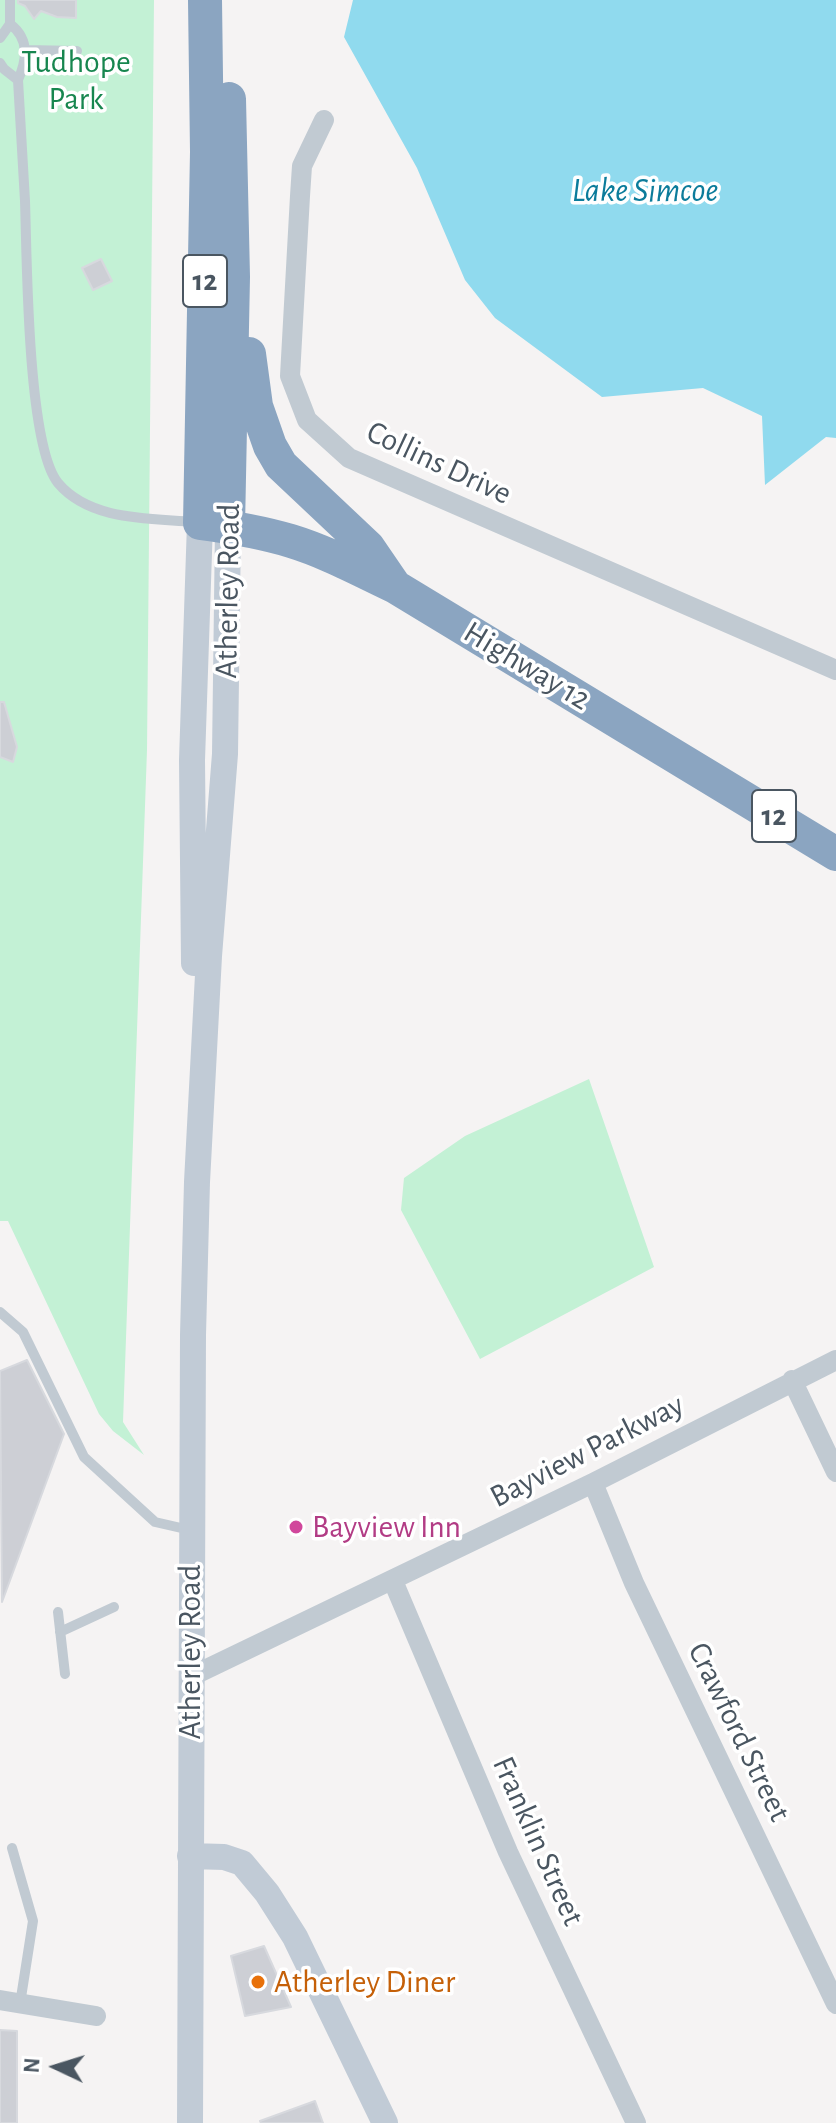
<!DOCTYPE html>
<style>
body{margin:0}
#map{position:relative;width:836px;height:2123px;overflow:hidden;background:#f5f3f3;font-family:"Alegreya Sans",sans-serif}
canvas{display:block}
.north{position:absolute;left:16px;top:2027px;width:80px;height:80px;-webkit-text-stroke:6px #fff;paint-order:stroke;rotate:274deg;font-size:22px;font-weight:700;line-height:32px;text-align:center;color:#4a5661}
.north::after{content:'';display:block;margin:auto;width:28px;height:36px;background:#4a5661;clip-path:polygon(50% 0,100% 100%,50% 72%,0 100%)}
</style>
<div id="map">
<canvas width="836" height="2123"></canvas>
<div class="north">N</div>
</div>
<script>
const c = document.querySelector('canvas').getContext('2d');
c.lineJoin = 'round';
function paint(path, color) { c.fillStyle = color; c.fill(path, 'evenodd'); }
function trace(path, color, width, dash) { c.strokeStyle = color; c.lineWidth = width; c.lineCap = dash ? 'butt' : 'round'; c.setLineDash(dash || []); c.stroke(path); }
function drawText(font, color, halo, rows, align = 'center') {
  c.font = font + ' "Alegreya Sans",sans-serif'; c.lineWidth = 7; c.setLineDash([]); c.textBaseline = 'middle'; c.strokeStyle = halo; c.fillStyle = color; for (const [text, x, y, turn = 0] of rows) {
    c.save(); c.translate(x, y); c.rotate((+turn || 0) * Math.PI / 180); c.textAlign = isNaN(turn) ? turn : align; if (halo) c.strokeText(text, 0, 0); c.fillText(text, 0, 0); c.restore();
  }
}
const green = new Path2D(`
 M0 0H154L147 750 123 1422 144 1455 113 1431 99 1414 8 1221H0Z
 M589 1079 654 1267 480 1359 401 1210 404 1178 465 1136Z`);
const water = new Path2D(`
 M353 0H836V438L826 437 765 485 762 416 703 388 602 397 495 318 465 280 417 168 344 37Z`);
const building = new Path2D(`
 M18 0H76V18L57 17 41 11 34 19 25 6 18 3Z
 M101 259 112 281 93 290 82 268Z
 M0 702H4L17 747 13 762 0 757Z
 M27 1360 64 1434 2 1602 0 1371Z
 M264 1946 291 2007 245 2016 231 1956Z
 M0 2030 17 2031V2123H0Z
 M315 2101 323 2123H261L260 2121Z`);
const lane = new Path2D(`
 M10 24C30 39 27 60 18 80
 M0 38 10 24V0
 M26 50 77 51
 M0 63 4 69 18 80C20 121 23 161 25 201 27 256 27 445 58 483 90 521 149 518 194 522
 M0 1312 23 1332 84 1457 155 1522 190 1530
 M58 1612 65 1674
 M60 1632 114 1607
 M12 1848 33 1921 20 2004`);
const street = new Path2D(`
 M324 120 302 166 300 196 290 376 307 420 349 458 836 670
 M792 1380 836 1472
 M593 1483 634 1583 836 2004
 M393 1581 508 1852 636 2123
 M190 1677 593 1483 836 1360
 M0 2000 96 2016`);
const secondary = new Path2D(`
 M194 963 192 760 200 523
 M190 1856 224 1857 242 1863 267 1893 295 1937 385 2123
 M190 2123 193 1335 197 1182 209 956 225 754 228 527`);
const highway = new Path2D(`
 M205 0 207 152 200 523C231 527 261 532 291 541 327 552 360 570 394 586L836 854
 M249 354 256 406 270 446 281 465 368 547 394 585
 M228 527 233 277 229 99`);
const markers = [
 [296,1527,8,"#d1479c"],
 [258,1982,8,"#e8710a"]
];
const shields = [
 [205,281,44],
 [774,816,44]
];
const shieldNames = [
 ["12",205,281],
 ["12",774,816]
];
const parkNames = [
 ["Tudhope",76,62],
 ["Park",76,99]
];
const streetNames = [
 ["Collins Drive",439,463,25],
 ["Atherley Road",228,591,-89],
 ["Highway 12",527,666,31],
 ["Bayview Parkway",587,1451,-27],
 ["Atherley Road",190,1652,-90],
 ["Crawford Street",739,1732,64],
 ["Franklin Street",538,1841,66]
];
const hotelNames = [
 ["Bayview Inn",312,1527]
];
const foodNames = [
 ["Atherley Diner",274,1982]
];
const waterNames = [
 ["Lake Simcoe",645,191]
];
paint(green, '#c3f1d5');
paint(water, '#90daee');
paint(building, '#cdcfd5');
trace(building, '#d7d9de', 2);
trace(lane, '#c1cad2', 10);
trace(street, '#c1cad2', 20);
trace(secondary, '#c1cbd6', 26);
trace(highway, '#8ba5c1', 34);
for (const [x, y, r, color] of markers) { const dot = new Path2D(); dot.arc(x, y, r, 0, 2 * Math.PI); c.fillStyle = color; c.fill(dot); trace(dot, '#fff', 3); }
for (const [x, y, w] of shields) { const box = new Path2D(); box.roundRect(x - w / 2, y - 26, w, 52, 6); c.fillStyle = '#fff'; c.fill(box); trace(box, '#4a5661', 2); }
drawText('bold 30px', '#4a5661', null, shieldNames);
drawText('32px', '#17864f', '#fff', parkNames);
drawText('32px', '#4a5661', '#fff', streetNames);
drawText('32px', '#b23c85', '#fff', hotelNames, 'left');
drawText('32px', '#c56008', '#fff', foodNames, 'left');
drawText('italic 34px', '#0c7c9b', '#fff', waterNames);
</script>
